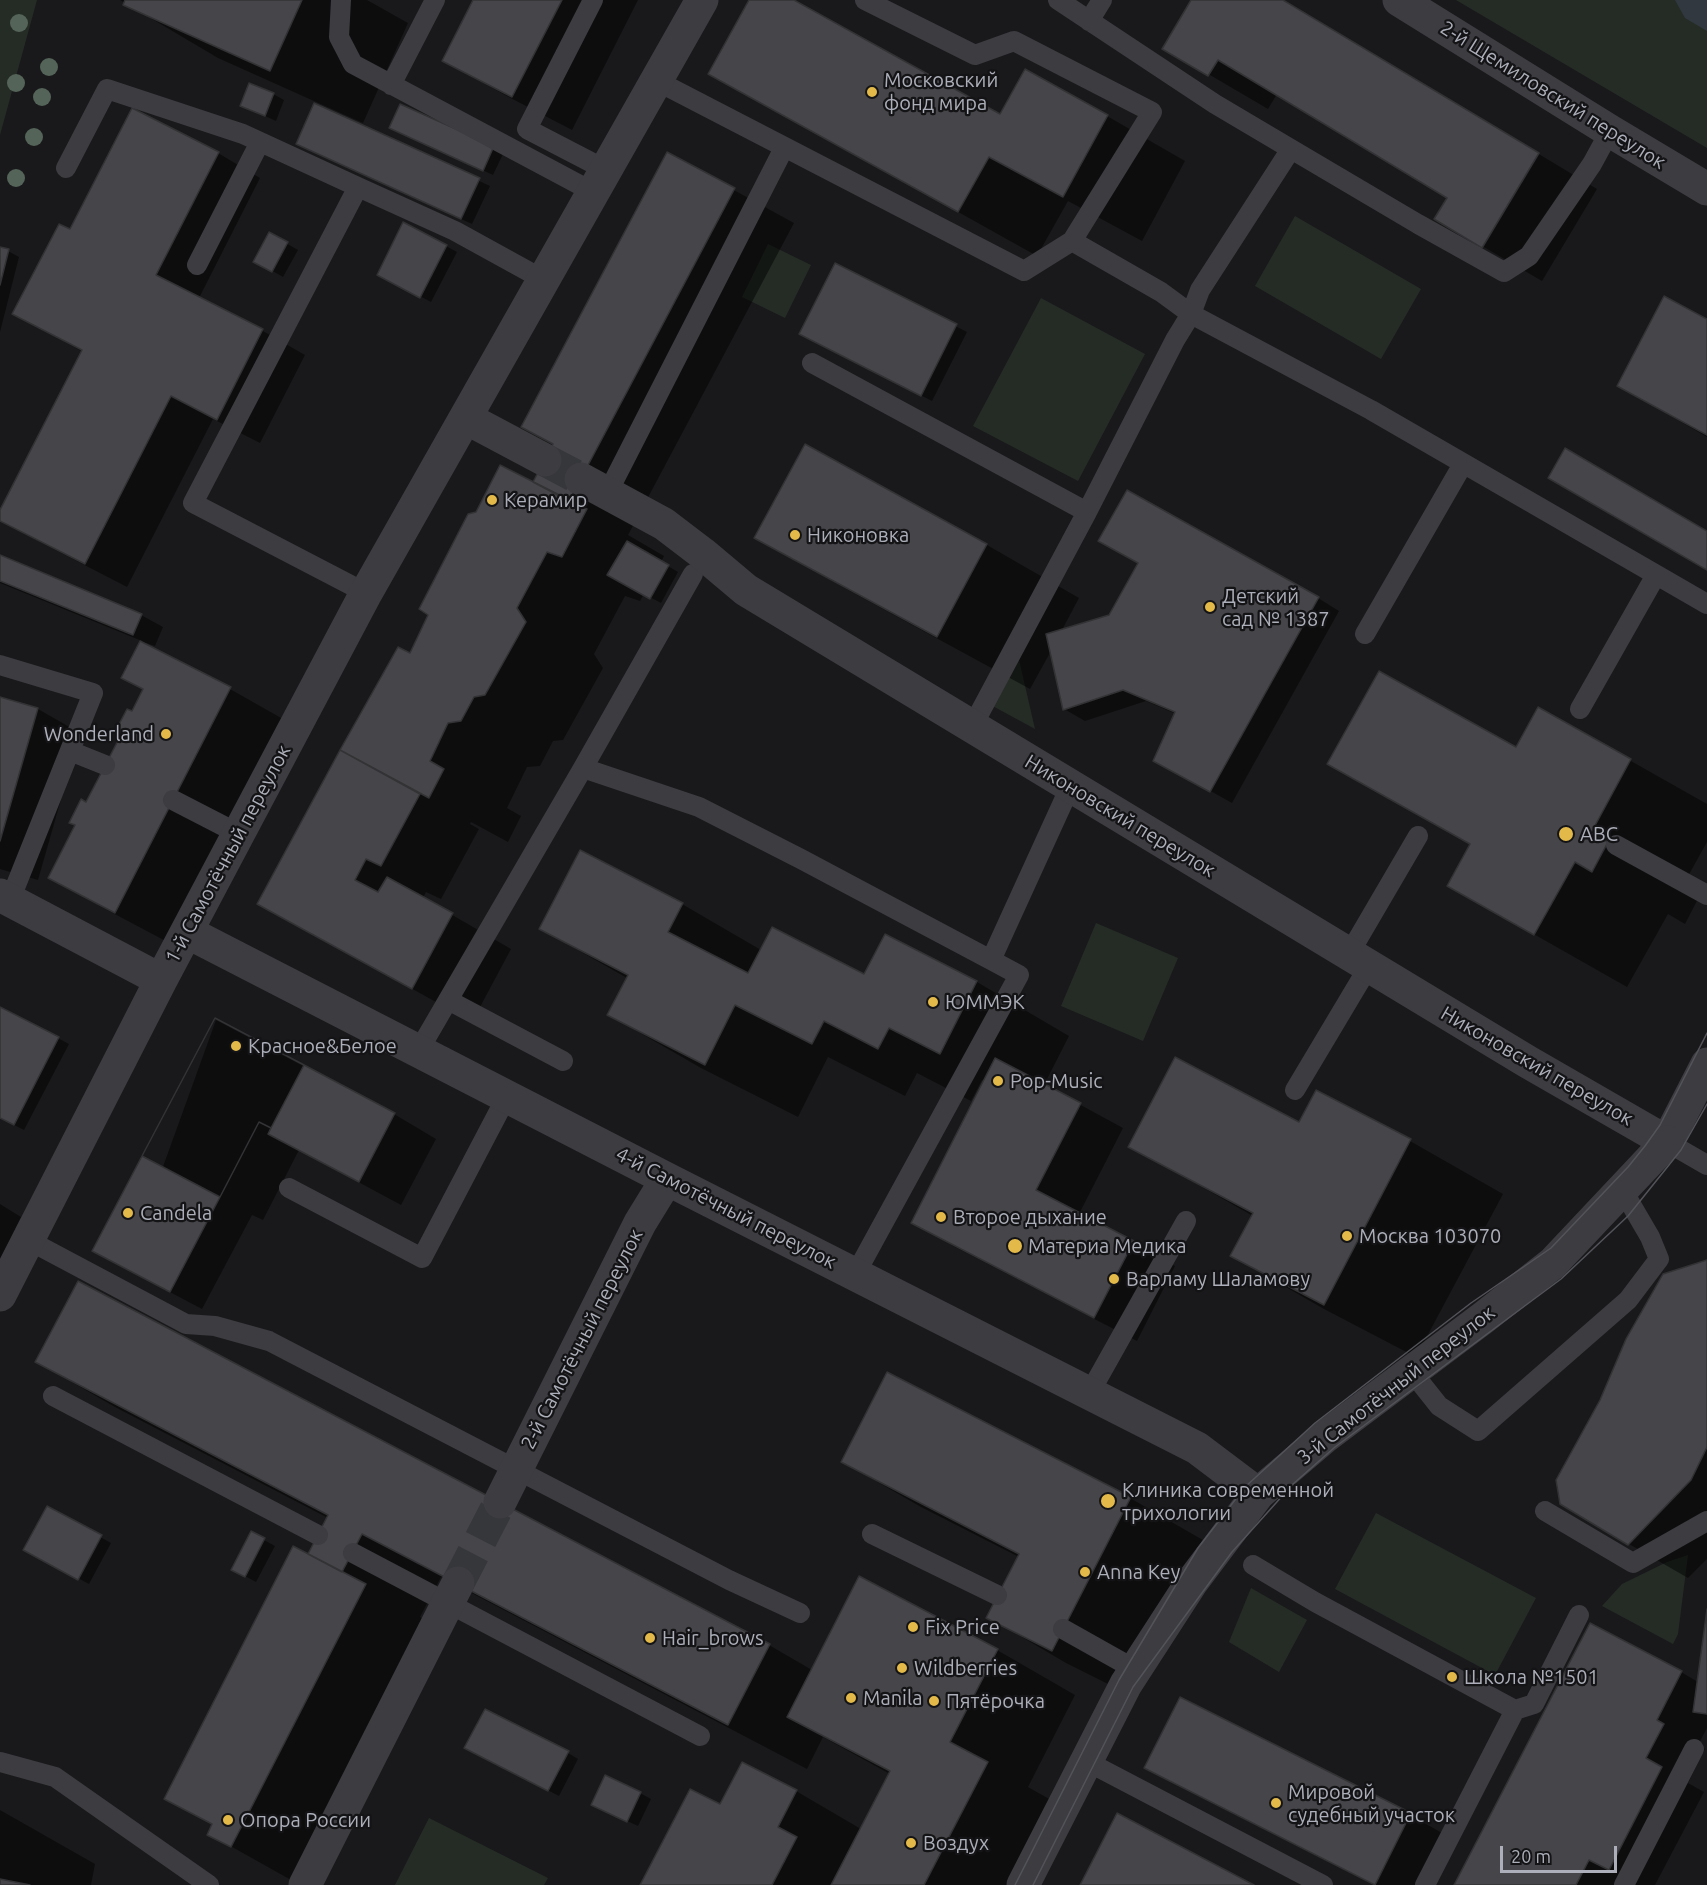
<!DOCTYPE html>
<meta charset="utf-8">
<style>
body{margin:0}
#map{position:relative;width:1707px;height:1885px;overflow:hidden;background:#19191b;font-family:Ubuntu,sans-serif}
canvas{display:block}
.scale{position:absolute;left:1500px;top:1846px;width:117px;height:27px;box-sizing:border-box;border:3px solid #acafb9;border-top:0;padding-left:8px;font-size:18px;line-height:21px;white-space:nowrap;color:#acafb9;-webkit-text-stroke:4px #141416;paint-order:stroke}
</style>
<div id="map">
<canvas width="1707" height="1885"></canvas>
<div class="scale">20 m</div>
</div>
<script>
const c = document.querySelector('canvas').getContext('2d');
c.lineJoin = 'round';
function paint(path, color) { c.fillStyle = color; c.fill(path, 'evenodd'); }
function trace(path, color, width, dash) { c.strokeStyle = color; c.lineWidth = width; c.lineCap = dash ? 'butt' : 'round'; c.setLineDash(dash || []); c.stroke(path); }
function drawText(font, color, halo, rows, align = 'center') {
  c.font = font + ' Ubuntu,sans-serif'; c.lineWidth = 4.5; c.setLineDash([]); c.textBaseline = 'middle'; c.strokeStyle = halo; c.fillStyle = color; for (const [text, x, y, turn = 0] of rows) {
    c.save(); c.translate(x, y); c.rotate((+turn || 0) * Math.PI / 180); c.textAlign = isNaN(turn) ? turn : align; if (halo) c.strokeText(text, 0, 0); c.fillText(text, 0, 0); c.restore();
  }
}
const green = new Path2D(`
 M0 0H37L0 135Z
 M1456 0H1707V148Z
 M1295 216 1421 289 1381 359 1255 286Z
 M768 244 811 265 785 318 742 297Z
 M1041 298 1145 354 1078 481 973 426Z
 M1017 651 1035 729 989 704Z
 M1096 923 1178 958 1143 1041 1061 1006Z
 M1376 1513 1536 1598 1495 1675 1335 1589Z
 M1688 1555 1678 1634 1673 1644 1602 1606 1622 1584 1667 1562Z
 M1251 1588 1307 1620 1279 1672 1229 1642Z
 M429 1818 548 1878 544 1885H395Z`);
const water = new Path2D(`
 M1675 0H1707V31L1685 18Z`);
const shadow = new Path2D(`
 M120 0H367L408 23 363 123 218 58Z
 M474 0H638L572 130 503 94 443 60Z
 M751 0H791L1001 116H1107L1185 161 1142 241 1068 201 1037 256 711 74Z
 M1193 0H1282L1597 189 1542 281 1436 219 1449 197 1277 94 1268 109 1164 48Z
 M273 94 284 100 276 121 241 105Z
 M315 105 490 186 472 224 308 149Z
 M401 106 503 154 493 175 399 131Z
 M133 110 218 153 260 178 199 298 263 331 305 355 260 443 213 419 127 587 40 542 0 519V514L83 352 14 314 71 231Z
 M668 154 794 223 628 535 664 556 661 562 678 572 661 603 644 594 640 601 625 596 594 654 603 668 563 740 553 741 540 766 527 767 507 808 521 816 508 842 471 822 470 824 479 829 441 899 426 892 423 898 511 949 472 1022 259 904 342 751 410 655 551 493 554 445 523 427Z
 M270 234 298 250 283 277 255 261Z
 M446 246 457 252 431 302 389 280Z
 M0 249 8 251 19 257 0 332Z
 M835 265 967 332 932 401 811 340Z
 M1707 321V437L1619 386Z
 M805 446 987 545 1079 598 1062 630 1318 598 1339 611 1232 803 1155 760 1176 714 1146 701 1085 721 1064 709 1051 651 1030 689 848 590 756 537Z
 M0 557 141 615 163 627 155 646 146 643 145 645 230 689 290 723 175 946 109 911 50 877 144 690 123 677 142 641 0 583Z
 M0 698 38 709 80 733 38 880 0 869Z
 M1539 709 1707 804V842L1682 887 1699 897 1685 924 1668 914 1627 987 1449 886 1472 844 1517 749Z
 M580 852 682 904 761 950 865 976 886 936 977 982 1069 1036 1044 1085 1123 1128 1079 1214 1175 1266 1137 1341 955 1247 913 1223 985 1082 982 1080 971 1101 917 1073 905 1096 828 1057 798 1117 701 1068 609 1015 627 978 541 929Z
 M0 1008 69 1044 24 1130 0 1118Z
 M216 1020 394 1114 436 1139 401 1205 299 1150 263 1220 252 1215 202 1309 126 1269Z
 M1317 1092 1410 1141 1503 1194 1416 1357 1324 1309 1232 1256 1253 1216 1130 1146 1300 1124Z
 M0 1204 21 1217 0 1260Z
 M1707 1261V1559L1688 1578 1629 1544Z
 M37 1362 769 1645 812 1670 997 1650 1075 1695 1028 1787 1065 1808 1026 1885H642L721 1806 796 1791 861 1829 890 1774 823 1737 807 1769 441 1577 420 1617 425 1620 291 1880 209 1834 213 1825 166 1798 314 1559 328 1518 115 1407Z
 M843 1462 1130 1498 1208 1543 1130 1695 1066 1663 988 1617 1019 1557 921 1507Z
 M48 1508 111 1543 89 1584 25 1550Z
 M251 1533 275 1546 256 1582 243 1575Z
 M1707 1620V1728L1698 1745 1705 1749 1688 1783 1704 1792 1655 1885H1636L1632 1883 1631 1885H1456L1681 1672 1698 1682Z
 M568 1753 578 1759 559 1796 477 1754Z
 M1146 1767 1410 1815 1442 1833 1416 1885H1374L1178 1786Z
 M640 1793 651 1799 638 1826 603 1810Z
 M0 1810 95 1864 91 1885H0Z`);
const building = new Path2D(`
 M125 0H302L270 71 123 5Z
 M473 0H562L512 97 442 61Z
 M749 0H794L1000 114 1025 69 1108 115 1063 197 989 157 958 212 708 74Z
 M1191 0H1283L1539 153 1482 248 1434 219 1447 198 1218 60 1208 76 1162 49Z
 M249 83 274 93 265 116 240 106Z
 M314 103 480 178 461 219 296 144Z
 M400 104 494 146 483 171 389 128Z
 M132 108 219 152 156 275 263 329 217 420 171 396 85 564 0 521V510L82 350 12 314 59 224 70 229Z
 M667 152 735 188 569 501 533 482 553 444 521 427Z
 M403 222 447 245 420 298 377 275Z
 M269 232 288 242 272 272 253 262Z
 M0 247 9 249 0 285Z
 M835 263 957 324 921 396 799 334Z
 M1664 296 1707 319V435L1617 386Z
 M805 444 987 544 937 637 754 538Z
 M1565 448 1707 531V570L1548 478Z
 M500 465 587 509 562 557 547 552 517 608 526 622 485 695 474 697 461 721 448 723 430 761 444 769 429 798 340 750 398 647 410 653 428 615 419 609 468 514 476 512Z
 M1127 490 1319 597 1210 792 1153 761 1175 712 1123 690 1063 710 1046 634 1109 615 1138 563 1098 541Z
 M627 541 669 565 650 599 607 575Z
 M0 555 142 614 133 635 0 581Z
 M140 641 231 687 115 913 48 878 75 825 69 823 81 799 86 802 122 733 116 730 127 709 132 711 143 689 121 678Z
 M1379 671 1516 747 1538 707 1631 759 1591 833 1608 842 1592 872 1575 862 1534 935 1447 886 1470 844 1327 764Z
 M0 697 38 708 0 841Z
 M340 750 420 794 381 866 366 859 355 880 378 892 387 877 453 913 412 989 257 904Z
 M580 850 683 903 668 932 748 973 772 927 864 974 885 934 977 981 940 1054 889 1028 878 1049 824 1021 812 1044 735 1005 705 1065 607 1015 628 975 539 929Z
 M0 1007 59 1037 14 1125 0 1118Z
 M215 1018 395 1113 359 1182 268 1134 271 1128 259 1122 220 1197 142 1156Z
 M215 1018 304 1065 271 1128 259 1122 220 1197 142 1156Z
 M1175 1057 1299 1122 1316 1090 1411 1139 1324 1305 1230 1256 1253 1213 1128 1147Z
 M995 1058 1081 1103 1036 1190 1134 1241 1094 1318 911 1223Z
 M142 1156 220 1197 170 1292 92 1251Z
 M1707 1260V1447L1691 1480 1628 1545 1560 1504 1556 1480 1600 1400 1626 1339 1663 1274Z
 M78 1281 770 1644 728 1725 362 1534 342 1572 308 1554 328 1515 35 1362Z
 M887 1372 1131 1497 1052 1651 986 1618 1019 1554 841 1462Z
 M47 1506 102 1535 78 1580 23 1550Z
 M251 1531 265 1538 245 1577 231 1570Z
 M293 1546 366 1584 231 1847 207 1835 212 1824 164 1799Z
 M859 1576 998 1649 950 1742 988 1762 924 1885H831L890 1771 787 1717Z
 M1707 1609V1714L1693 1712Z
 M1590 1623 1682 1671 1657 1720 1664 1724 1646 1758 1662 1767 1609 1870 1589 1860 1576 1885H1454Z
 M1180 1697 1411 1813 1375 1885 1144 1768Z
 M485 1709 569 1751 548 1791 464 1748Z
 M742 1762 797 1790 778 1827 797 1837 772 1885H640L690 1789 720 1804Z
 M605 1775 641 1792 627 1822 591 1805Z
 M1117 1813 1254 1885H1080Z
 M0 1879 30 1885H0Z`);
const minorTunnel = new Path2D(`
 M545 460 581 479
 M458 1583 500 1502`);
const service = new Path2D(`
 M341 0 339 37 353 64 593 192
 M593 0 527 129 606 170
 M865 0 975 55 1014 41 1152 112 1072 241
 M1058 0 1215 104 1291 149
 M1089 21 1102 0
 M657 81 1024 271 1072 241 1161 292 1191 314 1371 410 1707 604
 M391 85 435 0
 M66 168 107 89 243 134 358 187
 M197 265 260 142
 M812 363 1087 512 972 727
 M607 494 784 148
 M1087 512 1175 340 1191 314 1200 290 1291 149 1418 224 1504 272 1529 256 1592 164 1610 131
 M366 593 193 503 358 187 455 231 544 280
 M1365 634 1463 464
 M0 665 93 693 10 900
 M1580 709 1656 575
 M70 751 105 765
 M583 768 699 807 801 859 991 960
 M173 800 239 834
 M1616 845 1707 895
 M1349 954 1418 836
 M448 1000 563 1061
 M419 1050 583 768 693 574
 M1295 1090 1369 966
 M1667 1142 1707 1165
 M289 1188 422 1258 507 1096
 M28 1240 186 1324 215 1326 269 1341 729 1580 800 1613
 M856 1273 1019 975 991 960 1070 787
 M1412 1372 1439 1406 1478 1431 1628 1300 1659 1259 1650 1237 1622 1189
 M1089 1394 1186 1221
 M53 1396 318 1535
 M1545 1511 1633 1563 1707 1521
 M872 1534 997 1595
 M353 1553 700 1736
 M1253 1565 1315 1602 1515 1710 1534 1704 1579 1615
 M1063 1629 1136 1670
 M1086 1761 1323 1885
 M0 1762 55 1777 209 1885
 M1425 1885 1515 1710
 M1624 1885 1694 1749`);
const minor = new Path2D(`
 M1399 0 1610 131 1707 189
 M466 418 545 460
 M581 479 664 524 702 553 746 590 1528 1062 1667 1142 1707 1064
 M0 895 161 980
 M187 932 667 1179 1197 1448 1258 1494
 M0 1295 161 980 366 593 702 0
 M500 1502 640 1223 667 1179
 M305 1885 458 1583`);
const tertiary = new Path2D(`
 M1023 1885 1126 1684 1192 1582 1258 1494 1326 1436 1483 1318 1553 1263 1667 1142`);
const tram = new Path2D(`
 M1015 1885 1119 1680 1198 1548 1245 1487 1315 1423 1471 1303 1551 1248 1628 1167 1645 1146 1660 1125 1707 1033
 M1033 1885 1133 1687 1232 1552 1293 1484 1335 1447 1561 1279 1628 1216 1681 1150 1707 1104`);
const trees = [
 [19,23],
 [49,67],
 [16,83],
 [42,97],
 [34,137],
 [16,178]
];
const markers = [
 [872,92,6,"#e3ba49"],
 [492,500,6,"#e3ba49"],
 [795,535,6,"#e3ba49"],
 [1210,607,6,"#e3ba49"],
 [166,734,6,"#e3ba49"],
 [1566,834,8,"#e3ba49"],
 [933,1002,6,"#e3ba49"],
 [236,1046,6,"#e3ba49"],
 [998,1081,6,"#e3ba49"],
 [128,1213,6,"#e3ba49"],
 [941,1217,6,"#e3ba49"],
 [1347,1236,6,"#e3ba49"],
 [1015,1246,8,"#e3ba49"],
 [1114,1279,6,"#e3ba49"],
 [1108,1501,8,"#e3ba49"],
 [1085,1572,6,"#e3ba49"],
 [913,1627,6,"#e3ba49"],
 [650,1638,6,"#e3ba49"],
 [902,1668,6,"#e3ba49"],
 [1452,1677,6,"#e3ba49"],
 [851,1698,6,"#e3ba49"],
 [934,1701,6,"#e3ba49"],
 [1276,1803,6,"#e3ba49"],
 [228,1820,6,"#e3ba49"],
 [911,1843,6,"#e3ba49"]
];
const poiNames = [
 ["Московский",884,80],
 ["фонд мира",884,103],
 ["Керамир",504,500],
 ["Никоновка",807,535],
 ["Детский",1222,596],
 ["сад № 1387",1222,619],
 ["Wonderland",154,734,"right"],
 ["ABC",1580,834],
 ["ЮММЭК",945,1002],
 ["Красное&Белое",248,1046],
 ["Pop-Music",1010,1081],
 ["Candela",140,1213],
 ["Второе дыхание",953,1217],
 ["Москва 103070",1359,1236],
 ["Материа Медика",1028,1246],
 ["Варламу Шаламову",1126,1279],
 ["Клиника современной",1122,1490],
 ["трихологии",1122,1513],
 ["Anna Key",1097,1572],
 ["Fix Price",925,1627],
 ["Hair_brows",662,1638],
 ["Wildberries",914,1668],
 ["Школа №1501",1464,1677],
 ["Manila",863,1698],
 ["Пятёрочка",946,1701],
 ["Мировой",1288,1792],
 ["судебный участок",1288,1815],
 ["Опора России",240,1820],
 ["Воздух",923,1843]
];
const streetNames = [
 ["2-й Щемиловский переулок",1553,95,32],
 ["Никоновский переулок",1120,816,31],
 ["1-й Самотёчный переулок",228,854,-62],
 ["Никоновский переулок",1537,1066,30],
 ["4-й Самотёчный переулок",726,1208,27],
 ["2-й Самотёчный переулок",582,1339,-63],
 ["3-й Самотёчный переулок",1396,1385,-38]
];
paint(green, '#252c26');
paint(water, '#323840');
paint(shadow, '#0007');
paint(building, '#46464a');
trace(building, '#333336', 1.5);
trace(minorTunnel, '#36373b', 33, [33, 16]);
trace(service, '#3c3c41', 20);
trace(minor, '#3c3c41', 33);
trace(tertiary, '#3c3c41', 33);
trace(tram, '#53545a', 1.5);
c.fillStyle = '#546458';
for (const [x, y] of trees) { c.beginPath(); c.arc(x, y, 9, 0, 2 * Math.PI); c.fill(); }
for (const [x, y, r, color] of markers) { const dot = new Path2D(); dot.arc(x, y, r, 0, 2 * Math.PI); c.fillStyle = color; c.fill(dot); trace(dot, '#141416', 2); }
drawText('20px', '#acafb9', '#141416', poiNames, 'left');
drawText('20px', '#acafb9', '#141416', streetNames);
</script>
